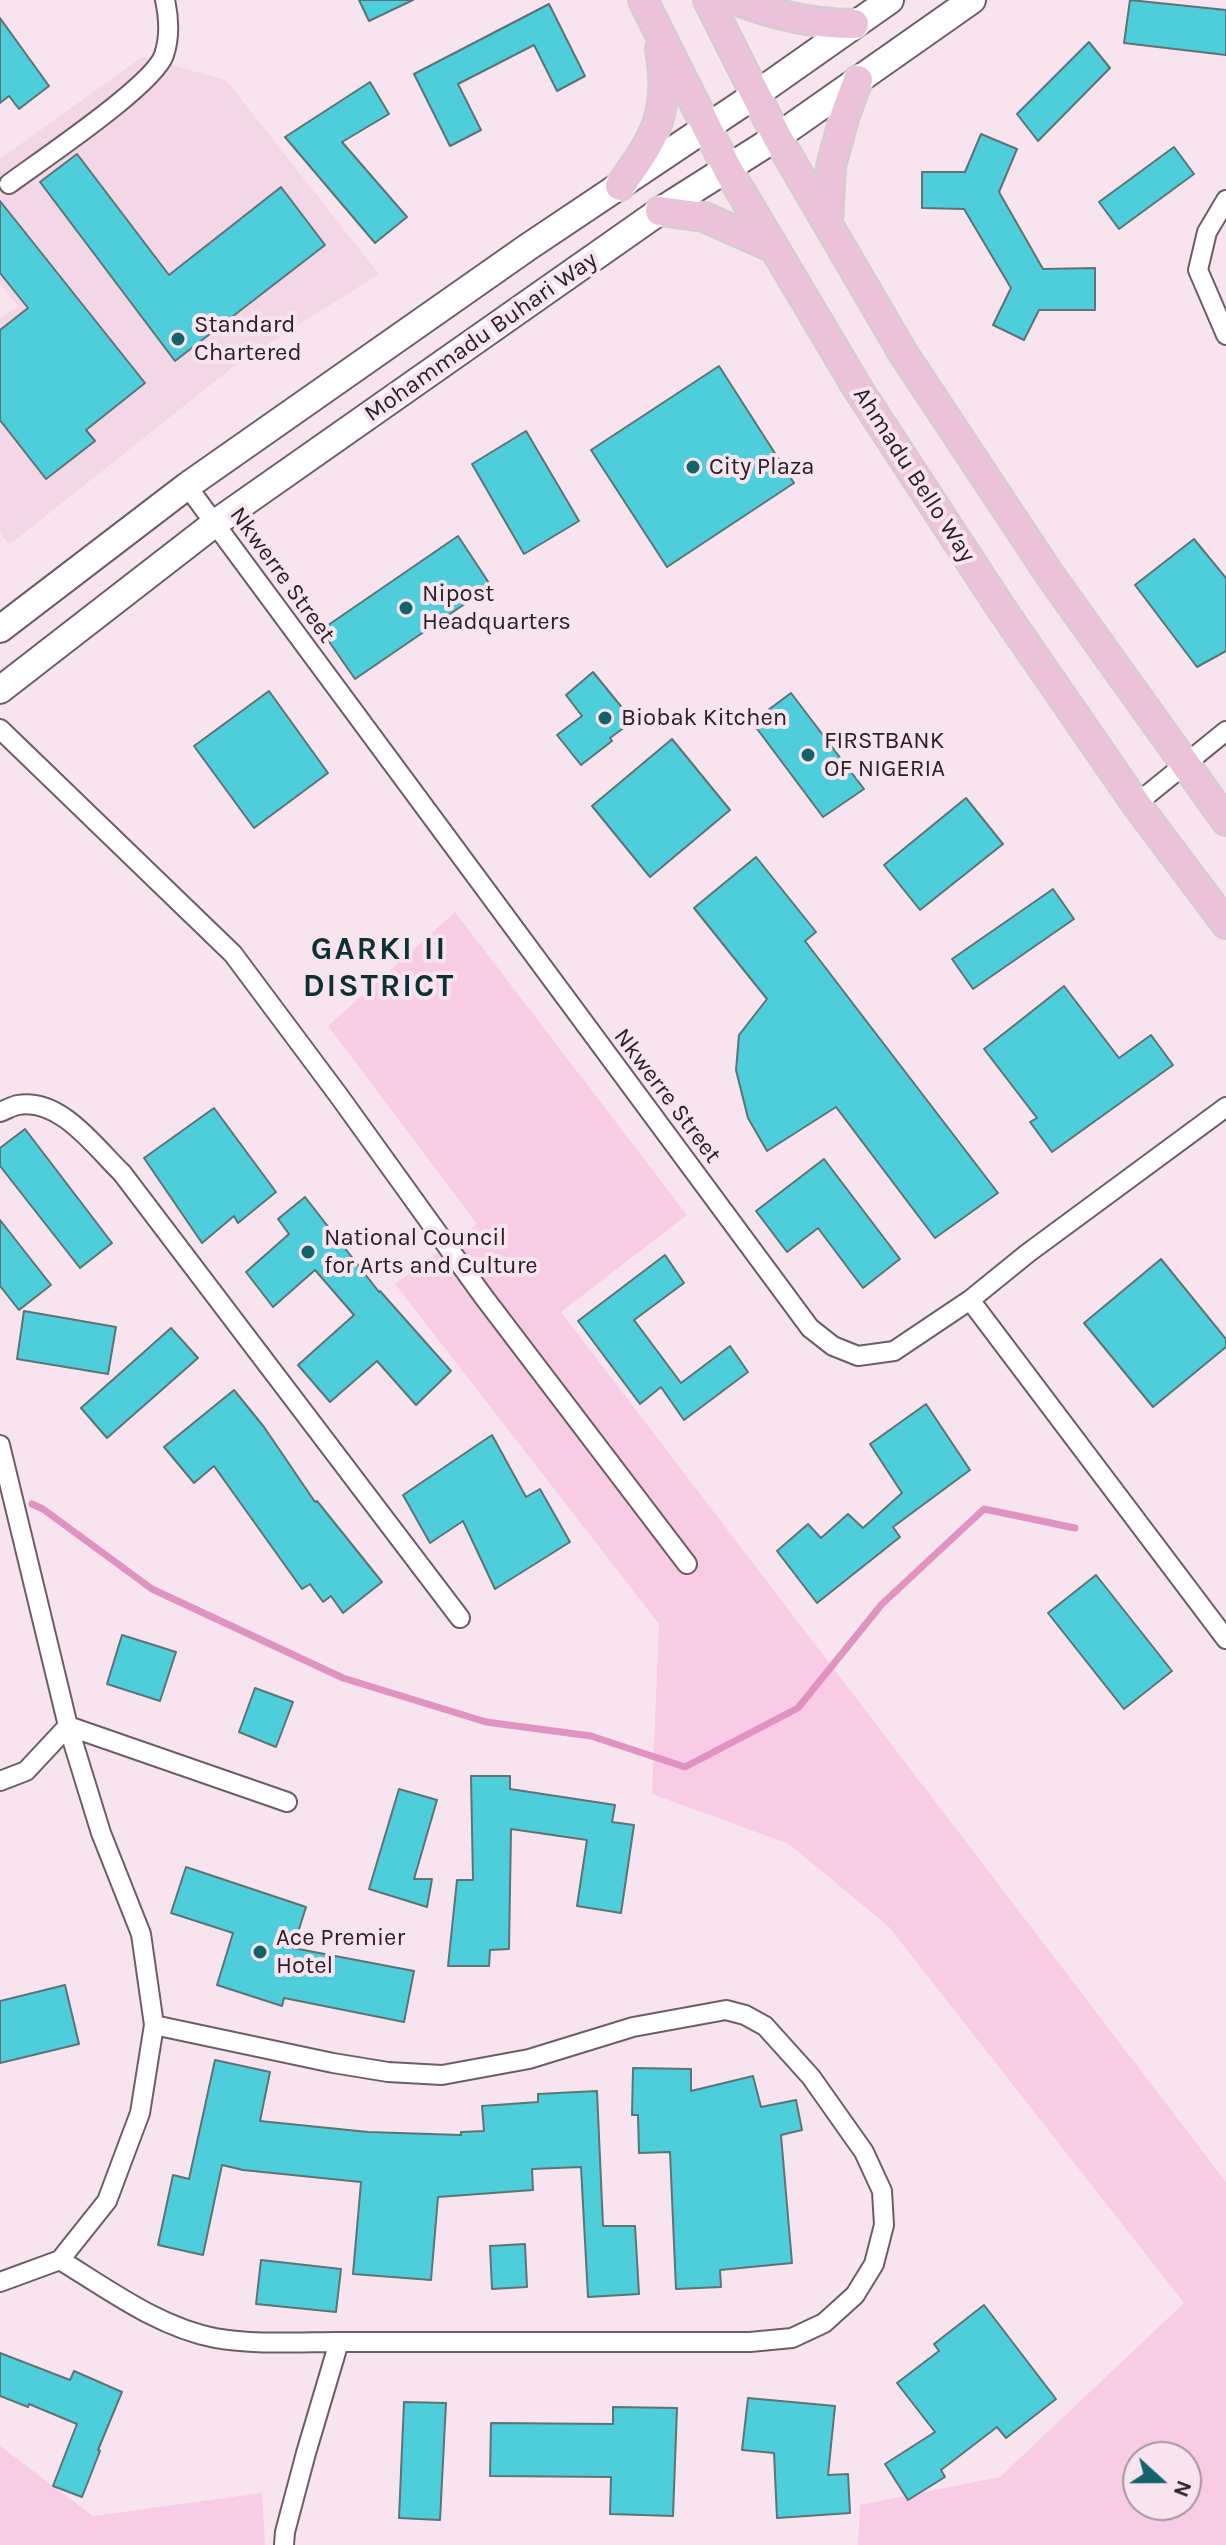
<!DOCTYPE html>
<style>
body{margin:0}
#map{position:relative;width:1226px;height:2545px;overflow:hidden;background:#f8e4ef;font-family:Karla,sans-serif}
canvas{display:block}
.north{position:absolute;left:1122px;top:2441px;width:80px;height:80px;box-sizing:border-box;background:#f8e4ef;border:2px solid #a5969f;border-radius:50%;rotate:111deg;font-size:22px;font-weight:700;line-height:32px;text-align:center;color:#292226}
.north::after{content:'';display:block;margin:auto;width:28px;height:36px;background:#15636a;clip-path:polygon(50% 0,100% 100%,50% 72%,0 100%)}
</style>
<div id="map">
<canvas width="1226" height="2545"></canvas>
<div class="north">N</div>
</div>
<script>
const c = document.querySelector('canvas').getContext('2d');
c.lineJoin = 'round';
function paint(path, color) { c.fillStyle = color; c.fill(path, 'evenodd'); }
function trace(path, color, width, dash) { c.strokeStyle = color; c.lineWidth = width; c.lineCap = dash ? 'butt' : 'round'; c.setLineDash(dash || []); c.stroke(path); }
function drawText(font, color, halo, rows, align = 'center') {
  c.font = font + ' Karla,sans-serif'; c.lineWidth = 8; c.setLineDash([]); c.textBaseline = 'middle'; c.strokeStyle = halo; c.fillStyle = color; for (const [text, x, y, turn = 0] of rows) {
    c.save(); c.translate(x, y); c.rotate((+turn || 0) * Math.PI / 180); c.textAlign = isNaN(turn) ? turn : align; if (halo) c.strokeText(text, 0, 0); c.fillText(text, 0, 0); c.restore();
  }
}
const built = new Path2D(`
 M142 57 226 80 379 274 238 363 9 545 0 533V318L18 306 0 284V159Z`);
const green = new Path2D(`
 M455 912 687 1215 561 1312 1226 2182V2545H858L860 2505 1000 2477 1184 2303 889 1927 789 1844 652 1794 659 1624 395 1284 477 1224 328 1026ZM1138 2457H1186V2505H1138Z
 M0 2446 93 2516 262 2493 265 2545H0Z`);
const stream = new Path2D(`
 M32 1504 43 1509 152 1589 343 1678 486 1722 591 1736 685 1767 798 1708 882 1604 984 1509 1075 1528`);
const building = new Path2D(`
 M359 0H413L369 21Z
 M1130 0 1226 10V55L1124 43Z
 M549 4 585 76 557 91 534 45 458 84 481 130 450 146 414 74Z
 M0 18 49 86 19 109 9 96 0 103Z
 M1089 42 1110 68 1038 141 1017 114Z
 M370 82 389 114 342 142 407 217 375 243 285 137Z
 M981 134 1017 149 999 192 1043 269 1095 268V310H1039L1024 340 993 325 1011 288 964 209 922 208V172H965Z
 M1174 147 1194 174 1119 229 1099 202Z
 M77 154 169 275 281 187 325 245 175 361 40 182Z
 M0 201 145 383 86 430 95 441 46 479 0 420V330L28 308 0 273Z
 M719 366 794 483 667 567 591 450Z
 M526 431 579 521 524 554 472 464Z
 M458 536 491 586 355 679 321 630Z
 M1194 539 1226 578V651L1197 667 1135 585Z
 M593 672 633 721 610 738 612 741 581 765 557 735 582 716 566 695Z
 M269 691 328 773 254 828 194 746Z
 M791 693 864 789 823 817 752 722Z
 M672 739 730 810 650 877 592 806Z
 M966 798 1003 844 920 910 884 865Z
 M756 857 816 932 805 941 998 1193 935 1238 836 1107 767 1151 748 1118 736 1070 739 1035 767 999 694 908Z
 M1053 889 1074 919 973 989 952 959Z
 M1064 986 1119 1058 1151 1035 1173 1065 1052 1152 1030 1122 1037 1118 984 1049Z
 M214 1108 276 1192 238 1223 234 1216 202 1243 144 1158Z
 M25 1129 112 1243 80 1268 0 1166V1148Z
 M824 1159 900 1259 863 1288 818 1228 787 1252 756 1211Z
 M305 1197 379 1292 380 1291 451 1371 416 1405 377 1361 330 1402 298 1365 354 1315 315 1270 273 1307 246 1272 289 1234 278 1219Z
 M0 1220 51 1285 19 1310 0 1286Z
 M665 1255 684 1283 634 1320 681 1383 730 1346 748 1372 684 1420 661 1387 640 1404 578 1321Z
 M1161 1259 1226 1339V1347L1153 1407 1084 1323Z
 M24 1311 116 1327 108 1374 17 1359Z
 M171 1328 198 1358 107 1438 81 1408Z
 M234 1390 264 1427 315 1502 317 1501 382 1582 343 1613 331 1596 323 1602 310 1584 302 1589 214 1466 194 1483 164 1447Z
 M926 1404 970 1470 893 1527 900 1537 817 1603 777 1551 808 1524 821 1538 848 1514 863 1528 902 1493 870 1444Z
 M492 1435 526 1497 540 1489 570 1542 495 1589 463 1521 430 1543 403 1495Z
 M1096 1575 1172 1671 1124 1709 1048 1613Z
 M122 1635 176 1652 160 1701 107 1684Z
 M255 1688 293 1702 276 1747 239 1732Z
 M471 1776H510V1789L615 1805 612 1822 634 1825 621 1913 577 1906 587 1840 511 1829 509 1949 490 1950 489 1966H448L457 1880H473Z
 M399 1789 437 1800 414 1879H432L427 1907 369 1889Z
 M186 1867 306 1907 293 1948 414 1971 404 2022 284 1998 282 2006 217 1985 233 1933 171 1913Z
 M65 1985 79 2044 0 2063V2001Z
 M215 2060 270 2072 260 2121 368 2132 461 2135V2132L484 2131 482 2106 538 2102V2094L597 2091 603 2226H635L639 2294 588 2297 581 2167 532 2169 533 2190 438 2197 431 2280 353 2274 361 2182 243 2170 222 2165 203 2255 158 2245 173 2175 189 2179Z
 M633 2068 691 2069V2091L753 2076 761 2107 796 2100 802 2130 781 2135 792 2263 720 2270 721 2287 676 2289 670 2152 639 2153 638 2115H632Z
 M525 2244 527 2287 492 2289 490 2246Z
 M261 2260 341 2269 336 2312 256 2304Z
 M984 2305 1056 2399 1006 2438 997 2427 941 2470 945 2477 908 2500 885 2464 935 2432 897 2383 939 2351 934 2344Z
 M0 2353 70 2380 74 2371 122 2392 98 2450 100 2451 82 2497 53 2486 77 2424 29 2404 28 2407 0 2396Z
 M748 2398 835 2406 828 2475 848 2474 850 2513 777 2518 774 2453 742 2450Z
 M404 2402 446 2403 440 2520 399 2518Z
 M613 2407 677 2408 673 2516 610 2514 611 2477 490 2476 491 2423 613 2424Z`);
const minor = new Path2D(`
 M9 184C40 161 154 85 164 55 170 37 169 18 165 0
 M1226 200 1207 232 1198 270 1226 335
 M187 486 810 1328 833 1346 858 1356 894 1351 970 1300 1028 1253 1226 1107
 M0 729 233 954 339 1096 483 1296 687 1564
 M1136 804 1226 731
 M0 1112C6 1110 12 1106 18 1105 61 1098 95 1147 122 1173L460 1618
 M970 1300 1226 1639
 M0 1445 68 1726 101 1833 141 1934 154 2025 140 2113 107 2201 60 2260 0 2282
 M0 1781 26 1771 68 1726 287 1802
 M60 2260C108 2289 158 2327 215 2338 255 2345 299 2342 339 2342H750L792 2338 824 2323 855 2295 874 2264 884 2225 882 2191 864 2152 811 2077 765 2026 745 2015 726 2010 633 2027 529 2059 442 2075 388 2072 333 2063 154 2025
 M284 2545 285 2532 306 2453 339 2342`);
const secondary = new Path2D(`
 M0 629 187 486 528 247 755 95 890 0
 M0 690 214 524 660 211 777 137 972 0`);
const primary = new Path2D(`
 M643 0 728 170 858 389 1001 608 1136 804 1226 924
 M708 0 777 137 903 353 1050 575 1226 821
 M736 0C774 15 813 24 854 24
 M620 186C656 136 671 112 660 49
 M660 211 704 217 774 248
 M828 224 831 166 845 115 858 80`);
const markers = [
 [178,339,8,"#15636a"],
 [693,467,8,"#15636a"],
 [406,608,8,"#15636a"],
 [605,718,8,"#15636a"],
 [808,755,8,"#15636a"],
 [308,1252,8,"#15636a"],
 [260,1952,8,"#15636a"]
];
const poiNames = [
 ["Standard",194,325],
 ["Chartered",194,353],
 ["City Plaza",709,467],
 ["Nipost",422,594],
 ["Headquarters",422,622],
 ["Biobak Kitchen",621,718],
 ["FIRSTBANK",824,741],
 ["OF NIGERIA",824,769],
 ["National Council",324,1238],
 ["for Arts and Culture",324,1266],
 ["Ace Premier",276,1938],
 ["Hotel",276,1966]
];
const streetNames = [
 ["Mohammadu Buhari Way",481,337,-35],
 ["Ahmadu Bello Way",914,475,57],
 ["Nkwerre Street",282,575,54],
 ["Nkwerre Street",667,1096,53]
];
const districtNames = [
 ["GARKI II",379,950],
 ["DISTRICT",379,987]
];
paint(built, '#f3d7e6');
paint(green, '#f9cce5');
trace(stream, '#e092c1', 7);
paint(building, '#4ecdda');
trace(building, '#5d7375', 2);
trace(minor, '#6e5d66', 22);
trace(secondary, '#6e5d66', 30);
trace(primary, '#d0cecf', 32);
trace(minor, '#fff', 18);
trace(secondary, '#fff', 26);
trace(primary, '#ecc2db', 28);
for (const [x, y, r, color] of markers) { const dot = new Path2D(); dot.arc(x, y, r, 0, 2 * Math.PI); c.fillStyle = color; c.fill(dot); trace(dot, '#f8e4ef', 3); }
drawText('24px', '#292226', '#f8e4ef', poiNames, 'left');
drawText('24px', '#292226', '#f8e4ef', streetNames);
c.letterSpacing = '2px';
drawText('bold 32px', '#0d3034', '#f8e4ef', districtNames);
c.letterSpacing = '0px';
</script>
